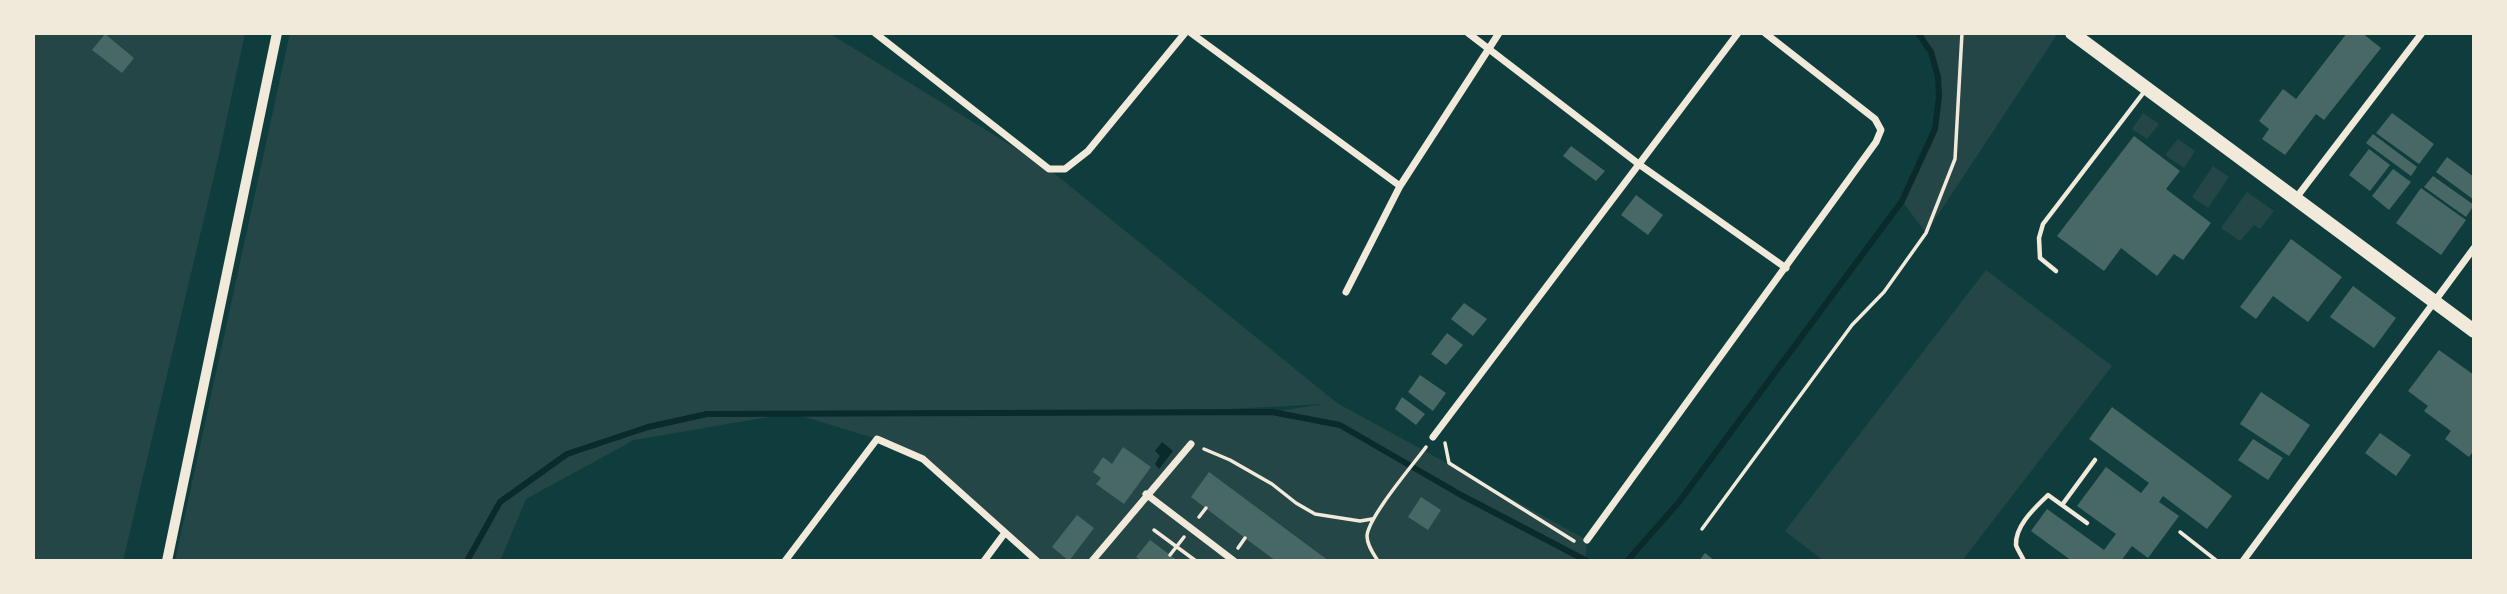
<!DOCTYPE html>
<style>
body{margin:0}
#map{position:relative;width:2507px;height:594px;overflow:hidden;background:#0f3d3e;font-family:"Alegreya Sans",sans-serif}
canvas{display:block}
.frame{position:absolute;inset:0;border:35px solid #f1e9da;pointer-events:none}
</style>
<div id="map">
<canvas width="2507" height="594"></canvas>
<div class="frame"></div>
</div>
<script>
const c = document.querySelector('canvas').getContext('2d');
c.lineJoin = 'round';
function paint(path, color) { c.fillStyle = color; c.fill(path, 'evenodd'); }
function trace(path, color, width, dash) { c.strokeStyle = color; c.lineWidth = width; c.lineCap = dash ? 'butt' : 'round'; c.setLineDash(dash || []); c.stroke(path); }
const green = new Path2D(`
 M33 33H245L219 155 123 561H33Z
 M290 33H829L1049 169 1337 403 1587 540 1585 561H1034L923 459 877 439 792 413 634 440 526 499 500 561H175ZM1324 404 1272 412H1192V411Z
 M1918 33H2058L1926 233 1902 201 1935 129 1938 77 1931 52Z
 M2143 113 2159 124 2147 139 2132 129Z
 M2178 139 2195 151 2184 168 2165 155Z
 M2213 166 2229 177 2208 208 2192 197Z
 M2247 192 2274 211 2260 229 2254 225 2240 241 2221 228Z
 M1986 270 2112 366 1962 561H1824L1785 531Z`);
const water = new Path2D(`
 M1162 442 1173 451 1159 469 1155 464 1160 456 1155 451Z`);
const stream = new Path2D(`
 M467 561 500 502 567 454 648 427 707 414 1272 412 1340 425 1461 495 1587 561
 M1627 561 1679 502 1902 201 1935 129 1939 97 1938 77 1931 52 1918 33`);
const building = new Path2D(`
 M2347 33H2362L2381 48 2324 120 2316 114 2285 155 2262 139 2269 129 2259 121 2283 89 2296 99Z
 M105 34 134 58 122 73 92 50Z
 M2392 113 2434 144 2419 164 2376 133Z
 M2373 134 2417 167 2411 176 2366 143Z
 M2134 136 2180 171 2166 189 2211 223 2183 260 2174 254 2157 276 2121 248 2104 271 2057 236Z
 M1571 146 1605 171 1596 181 1563 156Z
 M2369 149 2390 165 2370 191 2349 175Z
 M2447 157 2474 177V200L2436 172Z
 M2393 169 2411 182 2389 210 2372 196Z
 M2433 176 2474 205 2466 217 2424 187Z
 M2421 188 2466 220 2441 255 2396 223Z
 M1636 195 1663 215 1648 235 1621 215Z
 M2291 239 2342 277 2308 322 2273 296 2256 319 2240 307Z
 M2353 286 2396 318 2374 348 2330 317Z
 M1464 303 1487 319 1473 336 1451 319Z
 M1447 333 1463 345 1446 365 1431 354Z
 M2439 350 2474 375V450L2469 457 2445 439 2451 431 2424 411 2428 406 2408 391Z
 M1420 375 1446 393 1433 411 1408 392Z
 M2261 392 2310 425 2289 456 2240 424Z
 M1402 397 1425 414 1416 425 1395 409Z
 M2112 407 2232 496 2207 529 2163 496 2159 502 2179 516 2148 558 2132 546 2121 561H2072L2031 531 2047 509 2104 550 2116 534 2077 506 2106 467 2141 493 2149 483 2089 439Z
 M2380 433 2411 455 2396 476 2365 453Z
 M2253 439 2283 458 2268 480 2238 460Z
 M1123 447 1151 467 1124 504 1096 484 1101 478 1093 472 1103 457 1112 464Z
 M1209 472 1329 561H1276L1245 538 1191 497Z
 M1421 497 1441 510 1428 530 1408 517Z
 M1077 515 1094 528 1069 561 1052 547Z
 M1150 540 1178 561H1142L1136 557Z
 M1705 553 1715 561H1699Z`);
const path = new Path2D(`
 M1445 443 1449 463 1574 541
 M1204 449 1230 460 1272 484 1296 503 1315 514 1360 521 1372 519
 M1199 517 1206 508
 M1702 529 1852 325 1884 292 1926 233 1955 159 1962 33
 M1154 530 1196 561
 M2180 532 2217 561
 M1238 548 1245 538
 M1170 555 1184 537
 M1378 561C1373 553 1367 545 1367 536 1368 517 1413 465 1426 447`);
const service = new Path2D(`
 M2056 271 2040 258 2039 238 2043 224 2144 92
 M2062 505 2095 460
 M2024 561C2022 556 2017 549 2016 545 2015 525 2036 507 2048 495L2087 523`);
const minor = new Path2D(`
 M875 33 1049 169H1065L1088 151 1185 33
 M1191 33 1400 186
 M1468 33 1640 165 1786 268
 M2296 198 2422 33
 M1346 292 1400 186 1499 33
 M1433 437 1738 33
 M1146 494 1234 561
 M1587 540 1876 142 1881 130 1875 119 1765 33
 M785 561 877 439 923 459 1037 561
 M984 561 1004 534
 M1092 561 1191 444
 M2243 561 2474 248`);
const tertiary = new Path2D(`
 M167 561 277 33`);
const trunk = new Path2D(`
 M2072 33 2474 331`);
paint(green, '#244646');
paint(water, '#0a2a2b');
trace(stream, '#0a2a2b', 6);
paint(building, '#486865');
trace(path, '#f1e9da', 3.5);
trace(service, '#f1e9da', 4.5);
trace(minor, '#f1e9da', 7);
trace(tertiary, '#f1e9da', 10);
trace(trunk, '#f1e9da', 14);
</script>
